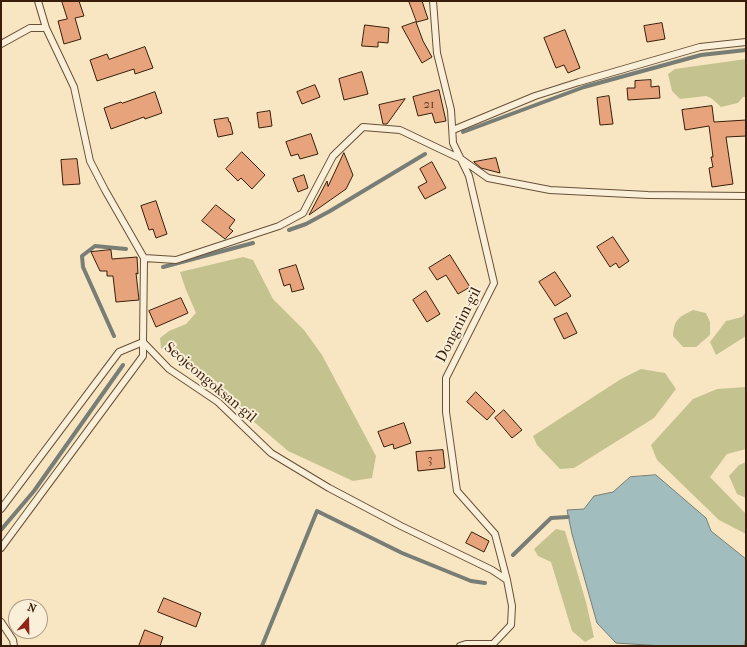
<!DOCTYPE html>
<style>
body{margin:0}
#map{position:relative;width:747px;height:647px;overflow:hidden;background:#f8e6c3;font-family:"IM FELL French Canon",serif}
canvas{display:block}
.frame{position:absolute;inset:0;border:2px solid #381e0a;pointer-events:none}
.north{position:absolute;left:8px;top:599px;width:40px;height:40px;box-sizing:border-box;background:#faefd8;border:1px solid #ac9b86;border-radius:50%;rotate:20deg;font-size:11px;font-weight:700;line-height:16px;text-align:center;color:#381e0a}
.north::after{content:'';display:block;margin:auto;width:14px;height:18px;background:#8f2418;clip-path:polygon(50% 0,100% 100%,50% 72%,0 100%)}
</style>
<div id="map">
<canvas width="747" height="647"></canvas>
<div class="frame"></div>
<div class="north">N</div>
</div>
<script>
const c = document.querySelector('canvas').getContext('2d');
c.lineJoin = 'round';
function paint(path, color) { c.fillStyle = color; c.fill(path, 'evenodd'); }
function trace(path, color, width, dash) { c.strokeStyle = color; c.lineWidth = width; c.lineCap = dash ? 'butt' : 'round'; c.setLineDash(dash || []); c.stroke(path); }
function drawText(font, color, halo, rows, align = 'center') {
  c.font = font + ' "IM FELL French Canon",serif'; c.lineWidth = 4; c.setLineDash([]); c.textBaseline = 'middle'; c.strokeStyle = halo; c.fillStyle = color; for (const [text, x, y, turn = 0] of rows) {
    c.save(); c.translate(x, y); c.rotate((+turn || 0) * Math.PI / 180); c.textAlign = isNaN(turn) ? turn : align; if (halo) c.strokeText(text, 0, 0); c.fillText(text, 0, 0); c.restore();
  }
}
const green = new Path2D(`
 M746 59V97H743L738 103 721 107 711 98 706 96 680 99 672 91 668 74 675 69Z
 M243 257 253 260 273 299 304 330 322 355 376 456 372 478 353 481 288 451 211 385 161 348 160 338 169 331 186 324 196 313 186 290 180 272Z
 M693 310 706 313 710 322V335L696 347H683L673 336C674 319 679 317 693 310Z
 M746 312V336L716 355 710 342 726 321 742 317Z
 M641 369 665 373 676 389 654 418 574 468 560 469 537 445 533 436 621 379Z
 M746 387V449L727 454 710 477 746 514V534L719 520 657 460 651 445 693 399 717 389Z
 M746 462V498L737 494 729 476 739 465Z
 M556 529 565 531 586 602 594 637 585 642 572 631 551 562 538 556 534 549Z`);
const water = new Path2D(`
 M656 475 706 518 711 531 746 559V637L744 646H662L616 643 597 623 572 534 567 510 584 509 594 496 613 492 630 477Z`);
const stream = new Path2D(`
 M463 132 584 87 701 55 746 50
 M289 230 306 224 330 211 425 154
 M163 267 253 243
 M114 336 83 267 82 256 95 246 126 249
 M1 530 34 491 123 365
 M513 555 551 518 568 517
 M262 646 317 511 402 553 471 581 485 583`);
const building = new Path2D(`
 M62 1H79L84 16 75 18 81 39 64 44 58 21 67 19Z
 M409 1H422L428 19 417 22Z
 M416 22 423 41 432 57 422 63 402 27Z
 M662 23 665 39 647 42 644 26Z
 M365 25 389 28 388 43 378 42V47L362 46Z
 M565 30 580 68 568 73 564 65 556 68 544 38Z
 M145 47 153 68 135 74 134 69 97 81 90 60 107 54 109 59Z
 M362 72 368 94 344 100 339 79Z
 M651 80V87L659 86 660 98 628 100 627 88H635V81Z
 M315 85 320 97 302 104 297 92Z
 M439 90 446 121 435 123 432 113 418 116 413 97Z
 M155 92 162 113 145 119 144 117 111 129 104 108 121 102 122 103Z
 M609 96 613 124 600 125 597 98Z
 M405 99 387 124H383L379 105Z
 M712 106 714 122 746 120V136L726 137 733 184 712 187 709 168 713 167 711 157H713L709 126 685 130 682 110Z
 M270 111 272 126 259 128 257 113Z
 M228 118 229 122H230L233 134 218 137 214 120Z
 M311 134 318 154 300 159 298 154 291 156 286 142Z
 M242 152 265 175 252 189 241 178 238 181 226 169Z
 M344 153 353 175 346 189 309 215 327 181 328 186Z
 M496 158 500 173 481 168 474 162Z
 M77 159 80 184 63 185 61 160Z
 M432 162 446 188 425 199 418 187 427 182 420 169Z
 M304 175 308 188 298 192 293 179Z
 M156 201 167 234 156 238 153 229 149 230 141 206Z
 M216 205 235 220 229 228 233 231 225 239 202 221Z
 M613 237 629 261 619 268 616 263 610 267 597 247Z
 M111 250 112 259 137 257 138 274 136 273 139 300 116 302 113 276H107V271H100L91 252Z
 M450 255 470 287 458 294 446 275 437 280 429 268Z
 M296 265 304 289 292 292 290 284 284 286 279 270Z
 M555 272 571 296 555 306 539 282Z
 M426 291 440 314 427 322 413 300Z
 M181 298 188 313 156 327 149 311Z
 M567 313 577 333 564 339 554 319Z
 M476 392 495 411 487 420 467 402Z
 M504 410 522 430 512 438 495 418Z
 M404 423 411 443 394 449 393 444 384 447 378 432Z
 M443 450 445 468 418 471 416 452Z
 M472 532 489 541 484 552 466 543Z
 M164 598 201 613 196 627 158 612Z
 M145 630 163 637 160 646H139Z`);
const lane = new Path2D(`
 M38 1 46 28 74 87 90 161 105 190 144 258 143 342 169 369 218 402 271 453 329 488 401 526 492 570 507 580 512 606 511 625 493 644H466L460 646
 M433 1 437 53 451 110 453 143 469 176 494 283 446 378V412L457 491 495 534 507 580
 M1 44 30 28H46
 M453 130 535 96 579 82 700 47 746 42
 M144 258 176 260 279 226 303 213 333 156 363 127 400 130 461 159 488 178 550 190 648 195 746 196
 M1 509 119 352 143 342V356L1 548
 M1 622 13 640 14 646`);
const numberNames = [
 ["21",429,105],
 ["3",430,460]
];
const streetNames = [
 ["Dongnim-gil",459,325,-63],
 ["Seojeongoksan-gil",210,383,40]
];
paint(green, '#c4c38f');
paint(water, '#a2bdbe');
trace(water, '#787d76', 1);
trace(stream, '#787d76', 4);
paint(building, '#e7a37b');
trace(building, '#381e0a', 1);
trace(lane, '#685038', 8);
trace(lane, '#faefd8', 6);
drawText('13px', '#643f26', null, numberNames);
drawText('15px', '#381e0a', '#faefd8', streetNames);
</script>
